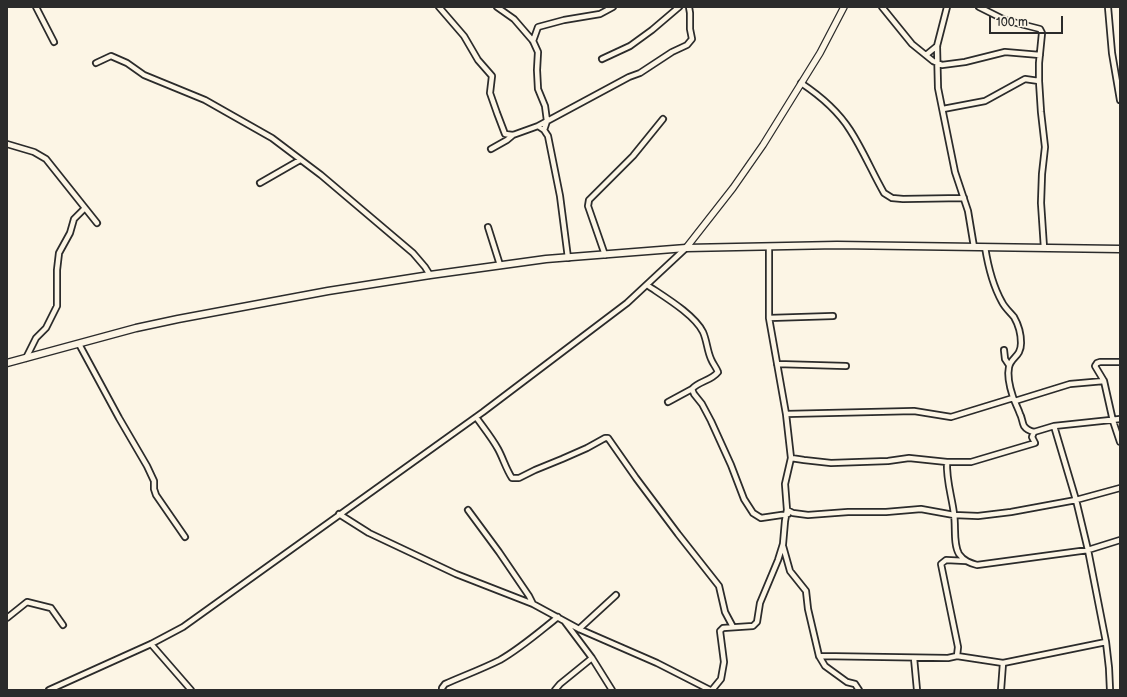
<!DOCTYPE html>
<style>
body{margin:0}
#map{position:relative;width:1127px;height:697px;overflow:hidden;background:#fcf5e5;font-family:"Balsamiq Sans",sans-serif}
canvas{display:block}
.frame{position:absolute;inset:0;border:8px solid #2b2b2b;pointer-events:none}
.scale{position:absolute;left:989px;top:16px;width:74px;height:18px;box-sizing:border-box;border:2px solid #2b2b2b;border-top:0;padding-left:5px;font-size:12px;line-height:14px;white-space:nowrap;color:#2b2b2b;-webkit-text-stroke:3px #fcf5e5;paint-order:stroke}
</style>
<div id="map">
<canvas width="1127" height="697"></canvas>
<div class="frame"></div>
<div class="scale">100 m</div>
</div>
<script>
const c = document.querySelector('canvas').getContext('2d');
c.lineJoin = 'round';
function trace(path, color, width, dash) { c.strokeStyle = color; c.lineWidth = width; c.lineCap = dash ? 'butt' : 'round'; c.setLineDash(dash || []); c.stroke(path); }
const minor = new Path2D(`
 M36 7 54 42
 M439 7 464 36 478 60 492 76 490 93 497 113 505 134 513 135 538 126 544 130 548 136 560 196 568 258
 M497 7 514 19 533 41 538 52 537 70 538 89 545 106 547 121 544 130
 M882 7 912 44 933 61 942 65 965 62 1005 52 1040 55
 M947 7 937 46 938 88 955 172 968 211 974 247
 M979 7 1005 20 1040 29 1042 33 1039 63V81L1041 112 1045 147 1042 174 1041 203 1044 248
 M1108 7 1112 53 1120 100
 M533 41 538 27 564 20 600 14 613 7
 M926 55 937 46
 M602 59 630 46 652 30 679 7
 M96 63 111 56 127 63 144 75 205 100 272 138 321 175 413 253 425 267 430 275
 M801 83C819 95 838 111 850 130 863 150 872 172 884 193L892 198 903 199 964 198
 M943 109 985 101 1025 79 1039 81
 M538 126 629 77 640 73 672 52 687 45 692 39 690 29V13L689 7
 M7 144 34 152 46 159 97 223
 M491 149 507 140 513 135
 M260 183 300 160
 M488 227 500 265
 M985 247C988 266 993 286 1002 302 1005 308 1010 312 1014 317 1018 324 1021 335 1021 343 1021 357 1011 357 1009 367 1007 376 1010 388 1013 397 1015 403 1018 408 1020 414 1022 417 1022 422 1024 426 1026 429 1030 431 1034 432
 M605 255 588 206 589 200 633 156 663 119
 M647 285C663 296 694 314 703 332 707 341 707 350 711 359 713 364 716 367 718 372 711 381 699 381 692 389L694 394 702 404 711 421 731 465 744 499 753 513 761 518 788 514
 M769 318 833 316
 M79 344 119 418 147 466 154 481V489L156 495 185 537
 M1004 350 1005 359 1009 365
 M26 358 36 338 46 328 57 306V270L59 253 70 233 74 219 85 208
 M1120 362H1100L1097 363 1095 366 1104 381 1113 421 1120 442
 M777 364 846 366
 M1015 401 1070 384 1104 381
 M668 402 692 389
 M786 414 914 411 951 417 1013 398
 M476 417C483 427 492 438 498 449 503 458 506 469 512 478H519L535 470 562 459 587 448 605 438H608L636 478 678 534 719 586 725 612 733 627
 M1054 426 1076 500 1088 550 1106 642 1109 668 1110 690
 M791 458 804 460 831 463 888 461 909 458 947 462H971L1035 443 1032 437 1034 432 1054 426 1120 419
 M947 462C946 480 952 497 954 514 956 526 953 544 959 554 964 561 970 563 977 565L1088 550 1120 540
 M468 510 499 552 529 596 533 604
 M787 510 793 513 808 515 848 512H886L921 509 954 515 978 516 1011 512 1076 500 1120 488
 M339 514 369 533 456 574 533 604 579 629 657 663 710 690
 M783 546 790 571 806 591 808 609 819 656 825 666 847 682 855 684 859 690
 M7 618 27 602 51 608 63 625
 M565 622 592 658 612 690
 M579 629 616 595
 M151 644 191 690
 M819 656 948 658 957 656 958 647 941 564 946 560 966 561
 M957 656 1003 663 1106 642
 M914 658 917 690
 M49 690 151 644 183 627 483 412 627 303 686 248
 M442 690V688L445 684C463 676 482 669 500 660 521 648 539 632 558 617
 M555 690 560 684 592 658
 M712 690 721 679 724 662 720 631 723 628 753 626 757 622 760 603 778 560 783 544 785 521 787 510 785 484 791 458 786 414 769 318V247
 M1001 690 1003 663`);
const tertiary = new Path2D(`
 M686 248 733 188 763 145 820 53 844 7`);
const secondary = new Path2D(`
 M7 363 136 328 178 319 328 291 430 275 546 259 686 248 837 245 1120 249`);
trace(minor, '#2b2b2b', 8);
trace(tertiary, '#2b2b2b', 8);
trace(secondary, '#2b2b2b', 9);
trace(minor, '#fcf5e5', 4.5);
trace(tertiary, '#fcf5e5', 5.5);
trace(secondary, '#fcf5e5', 6);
</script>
